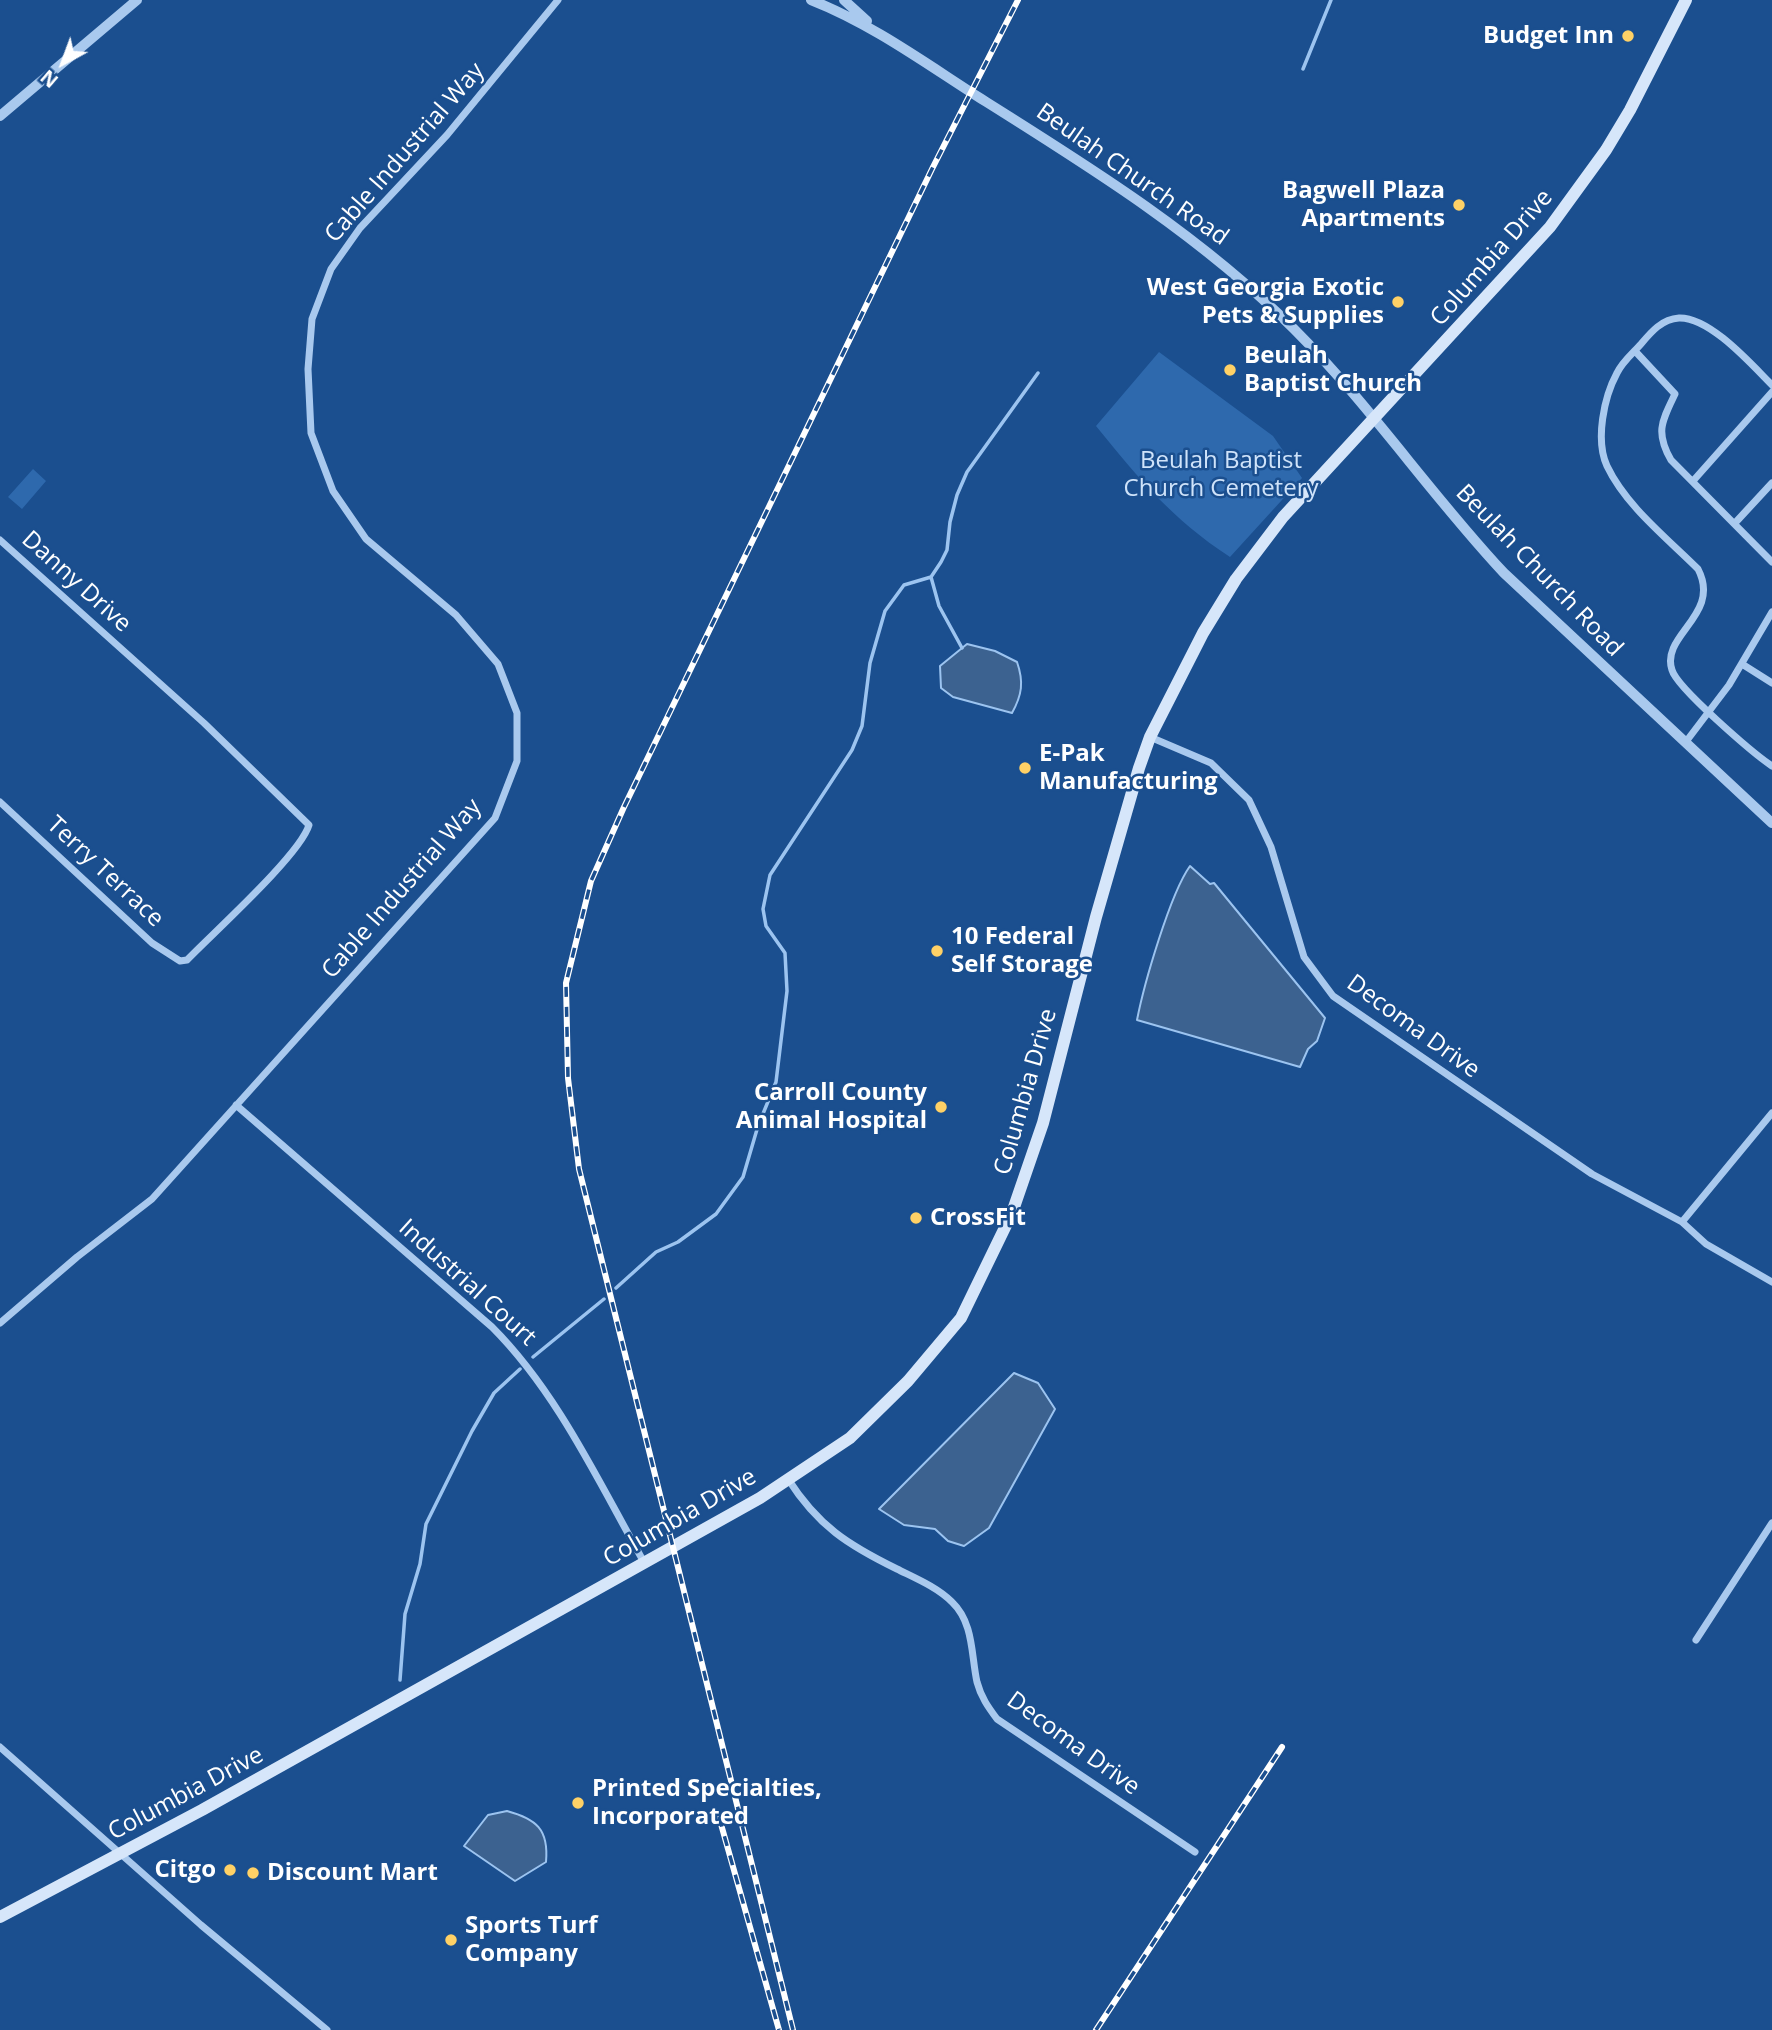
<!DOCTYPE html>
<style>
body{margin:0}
#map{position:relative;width:1772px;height:2030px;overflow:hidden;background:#1b4f8f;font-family:"Open Sans",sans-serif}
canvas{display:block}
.north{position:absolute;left:28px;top:28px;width:70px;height:70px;-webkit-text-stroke:5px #1b4f8f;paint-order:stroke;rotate:221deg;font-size:19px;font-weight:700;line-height:28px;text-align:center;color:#fff}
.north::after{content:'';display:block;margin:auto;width:24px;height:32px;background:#fff;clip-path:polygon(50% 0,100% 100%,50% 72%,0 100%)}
</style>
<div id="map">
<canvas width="1772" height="2030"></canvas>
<div class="north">N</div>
</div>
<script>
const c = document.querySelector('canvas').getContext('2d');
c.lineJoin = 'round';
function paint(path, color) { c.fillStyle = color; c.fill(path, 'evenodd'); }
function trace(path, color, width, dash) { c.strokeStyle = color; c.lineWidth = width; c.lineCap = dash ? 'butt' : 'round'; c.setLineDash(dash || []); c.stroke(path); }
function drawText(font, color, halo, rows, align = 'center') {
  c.font = font + ' "Open Sans",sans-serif'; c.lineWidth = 5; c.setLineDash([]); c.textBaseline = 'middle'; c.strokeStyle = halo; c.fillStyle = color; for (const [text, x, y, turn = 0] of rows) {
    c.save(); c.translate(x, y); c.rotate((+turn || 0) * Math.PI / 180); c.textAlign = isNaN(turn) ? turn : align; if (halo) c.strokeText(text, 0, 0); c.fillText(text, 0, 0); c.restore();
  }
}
const green = new Path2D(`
 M1159 352 1273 436 1302 478 1230 557C1172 519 1139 479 1096 426Z
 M33 469 46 481 22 509 8 497Z`);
const water = new Path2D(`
 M967 644 995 651 1017 662C1024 682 1022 695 1012 713L953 697 941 688 940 666Z
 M1190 866 1210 884 1214 883 1325 1018 1317 1041 1308 1049 1300 1067 1137 1020C1144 984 1170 894 1190 866Z
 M1014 1373 1038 1383 1055 1409 989 1528 964 1546 948 1541 935 1529 904 1525 879 1509Z
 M507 1811C536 1819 549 1829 546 1862L515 1881 464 1846 488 1815Z`);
const stream = new Path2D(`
 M1303 69 1331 0
 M931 577 939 606 962 648
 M616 1288 656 1252 678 1242 716 1214 743 1177 758 1126 776 1082 787 991 785 953 766 926 763 909 770 875 852 750 862 726 870 663 885 611 904 585 931 577 941 562 947 550 950 522 957 495 967 472 1038 373
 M533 1357 604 1299
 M400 1680 405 1614 420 1564 426 1524 472 1431 494 1393 520 1369`);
const minor = new Path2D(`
 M1635 351 1675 394C1662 421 1655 432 1671 460L1772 562
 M1772 385C1751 364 1710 317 1679 318 1662 319 1651 332 1641 344 1633 353 1622 362 1617 373 1604 397 1595 440 1607 466 1626 506 1667 538 1698 569 1722 615 1660 635 1672 670 1677 688 1754 754 1772 766
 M1693 481 1772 392
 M1735 523 1772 483
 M0 540 204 723 309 825C300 855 213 933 187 960L180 961 152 943 0 802
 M1742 664 1772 683
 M1150 737 1211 763 1249 800 1271 847 1304 957 1333 996 1592 1174 1682 1222
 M1685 743 1729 685 1772 612
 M236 1105 492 1327C558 1393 599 1483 645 1564
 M1772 1113 1682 1222 1706 1244 1772 1282
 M0 1323 77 1257 152 1199 495 818 517 761V713L498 664 456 615 366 539 333 491 311 433 308 369 312 319 331 269 360 228 447 135 558 0
 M788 1479C818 1526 848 1545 897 1569 915 1578 937 1587 952 1602 974 1623 971 1655 977 1682 981 1697 988 1707 997 1719L1195 1852
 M1696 1640 1772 1523
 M0 1747 201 1925 327 2030`);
const tertiary = new Path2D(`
 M811 0C872 24 925 63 980 98 1090 167 1201 236 1294 329 1370 405 1431 495 1504 573L1772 823
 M844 0 867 21
 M0 116 137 0`);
const secondary = new Path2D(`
 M0 1917 202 1810 760 1498 850 1438 908 1381 961 1318 1012 1213 1043 1123 1096 917 1139 768 1150 737 1203 633 1236 579 1283 517 1550 227 1606 150 1630 110 1686 0`);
const rail = new Path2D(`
 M719 1817 779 2030
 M793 2030 579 1169 568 1078 566 983 591 881 624 807 932 169 1018 0
 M1096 2030 1282 1747`);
const markers = [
 [1628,36,7,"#ffd166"],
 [1459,205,7,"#ffd166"],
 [1398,302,7,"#ffd166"],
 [1230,370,7,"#ffd166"],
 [1025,768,7,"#ffd166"],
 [937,951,7,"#ffd166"],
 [941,1107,7,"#ffd166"],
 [916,1218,7,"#ffd166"],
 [578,1803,7,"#ffd166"],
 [230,1870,7,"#ffd166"],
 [253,1873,7,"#ffd166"],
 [451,1940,7,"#ffd166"]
];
const poiNames = [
 ["Budget Inn",1614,36,"right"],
 ["Bagwell Plaza",1445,191,"right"],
 ["Apartments",1445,219,"right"],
 ["West Georgia Exotic",1384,288,"right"],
 ["Pets & Supplies",1384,316,"right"],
 ["Beulah",1244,356],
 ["Baptist Church",1244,384],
 ["E-Pak",1039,754],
 ["Manufacturing",1039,782],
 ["10 Federal",951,937],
 ["Self Storage",951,965],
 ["Carroll County",927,1093,"right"],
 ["Animal Hospital",927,1121,"right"],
 ["CrossFit",930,1218],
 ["Printed Specialties,",592,1789],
 ["Incorporated",592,1817],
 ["Citgo",216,1870,"right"],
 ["Discount Mart",267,1873],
 ["Sports Turf",465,1926],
 ["Company",465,1954]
];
const streetNames = [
 ["Cable Industrial Way",405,153,-49],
 ["Beulah Church Road",1132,175,35],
 ["Columbia Drive",1492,258,-49],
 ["Beulah Church Road",1539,571,46],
 ["Danny Drive",76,582,42],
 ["Terry Terrace",105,872,43],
 ["Cable Industrial Way",402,889,-49],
 ["Decoma Drive",1413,1027,36],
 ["Columbia Drive",1026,1092,-74],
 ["Industrial Court",467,1283,42],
 ["Columbia Drive",680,1518,-30],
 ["Decoma Drive",1073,1744,36],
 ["Columbia Drive",186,1794,-28]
];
const parkNames = [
 ["Beulah Baptist",1221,461],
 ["Church Cemetery",1221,489]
];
paint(green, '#2e69ad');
paint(water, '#3c6290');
trace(water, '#9cc4f0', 2);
trace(stream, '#9cc4f0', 3.5);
trace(minor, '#a9c9ee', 7);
trace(tertiary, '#a9c9ee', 10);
trace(secondary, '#d6e6fa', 12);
trace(rail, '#fff', 6);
trace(rail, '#1b4f8f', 3.5, [10]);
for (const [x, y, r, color] of markers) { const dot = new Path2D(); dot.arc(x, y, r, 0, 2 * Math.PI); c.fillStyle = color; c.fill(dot); trace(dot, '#1b4f8f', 2.5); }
drawText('bold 24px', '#fff', '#1b4f8f', poiNames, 'left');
drawText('24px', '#fff', '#1b4f8f', streetNames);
drawText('24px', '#cfe3fa', '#1b4f8f', parkNames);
</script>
